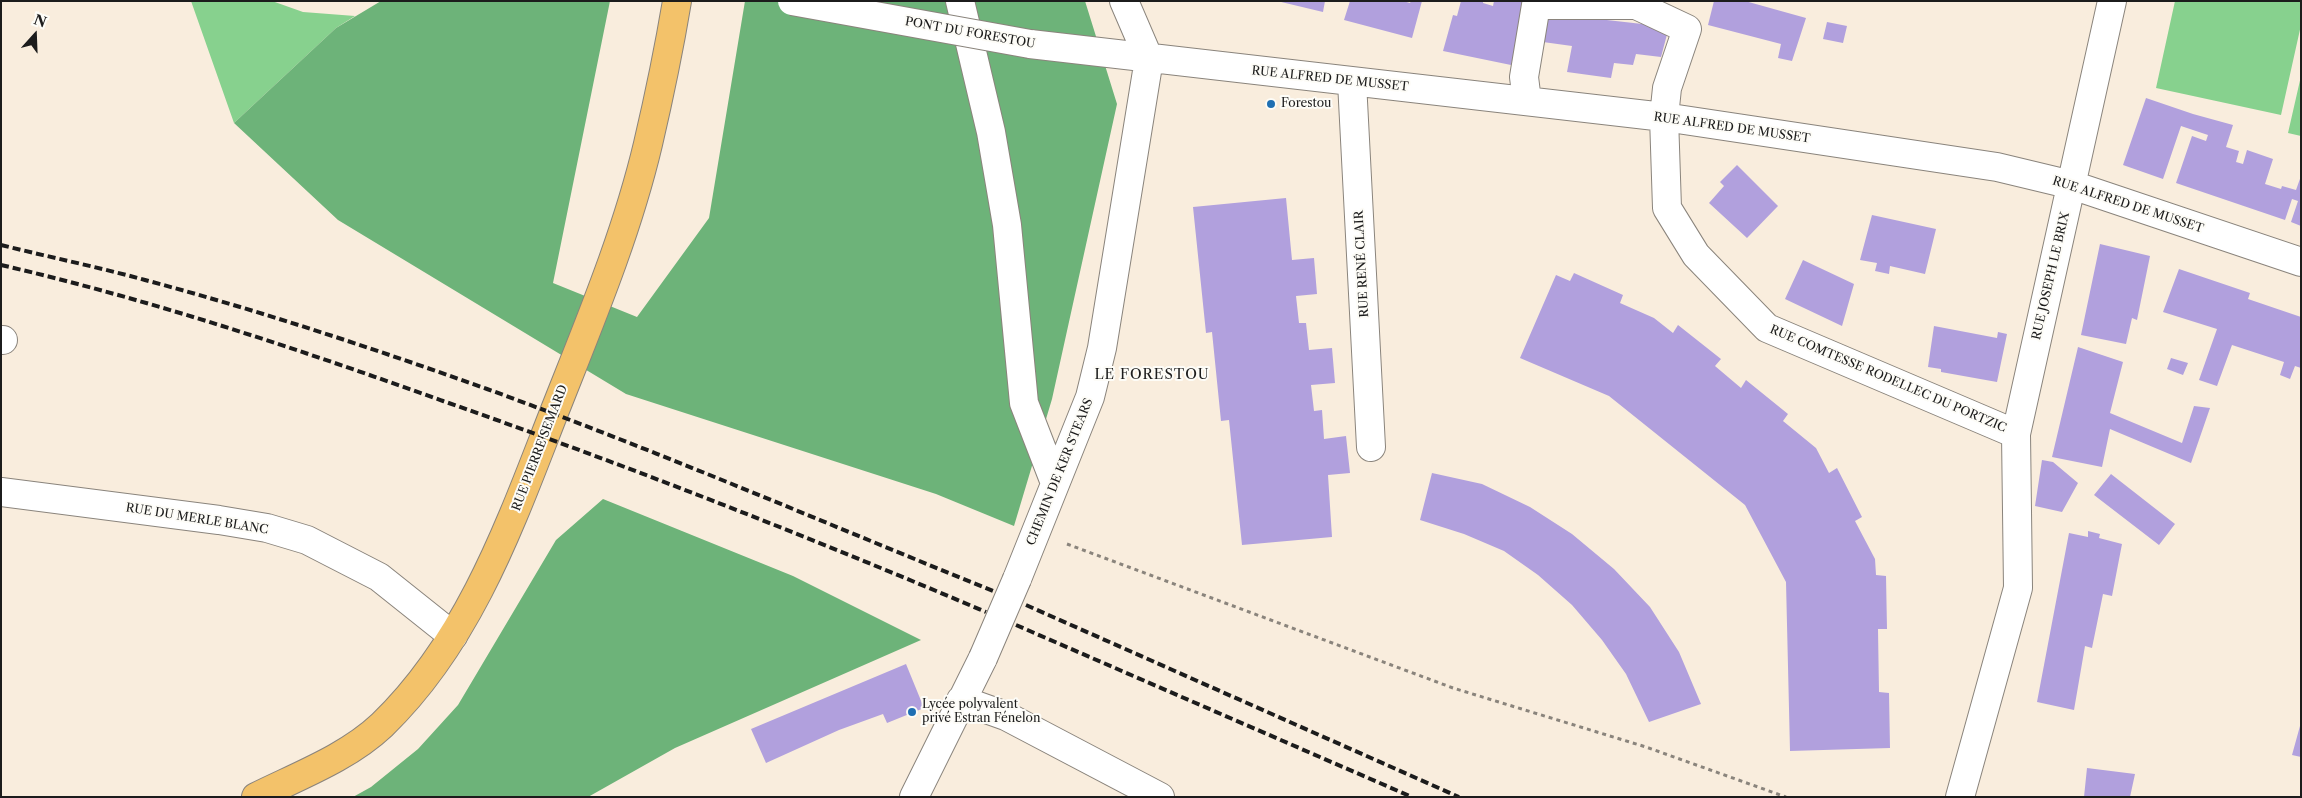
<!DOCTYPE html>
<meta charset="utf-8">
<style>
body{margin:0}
#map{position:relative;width:2302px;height:798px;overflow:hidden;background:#f9eddd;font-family:"Libre Caslon Text",serif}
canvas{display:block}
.frame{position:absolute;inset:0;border:2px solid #1c1c1c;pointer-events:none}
.north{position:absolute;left:10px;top:10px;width:50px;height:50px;-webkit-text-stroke:4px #fdfcf7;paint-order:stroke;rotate:20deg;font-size:14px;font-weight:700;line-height:20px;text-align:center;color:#1c1c1c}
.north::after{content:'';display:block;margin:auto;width:18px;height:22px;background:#1c1c1c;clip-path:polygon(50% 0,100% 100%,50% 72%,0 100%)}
</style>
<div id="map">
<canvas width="2302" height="798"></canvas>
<div class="frame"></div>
<div class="north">N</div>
</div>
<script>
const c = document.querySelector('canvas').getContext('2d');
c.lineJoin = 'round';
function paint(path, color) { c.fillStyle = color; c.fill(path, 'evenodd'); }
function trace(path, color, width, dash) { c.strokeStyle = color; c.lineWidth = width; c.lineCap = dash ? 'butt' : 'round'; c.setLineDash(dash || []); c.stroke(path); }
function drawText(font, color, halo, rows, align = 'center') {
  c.font = font + ' "Libre Caslon Text",serif'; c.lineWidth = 4; c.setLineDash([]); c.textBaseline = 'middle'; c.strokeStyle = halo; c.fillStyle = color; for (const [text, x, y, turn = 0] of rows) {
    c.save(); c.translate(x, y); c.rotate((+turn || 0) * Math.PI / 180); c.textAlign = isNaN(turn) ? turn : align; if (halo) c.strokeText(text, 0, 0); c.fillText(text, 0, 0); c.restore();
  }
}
const green = new Path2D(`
 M191 1H272L303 12 355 16 336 28 234 123Z
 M2175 1H2301V25L2281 115 2156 88Z
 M2301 76V136L2288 133Z`);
const forest = new Path2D(`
 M381 1H610L553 283 637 317 709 218 745 1H1085L1117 104 1052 399 1014 526 936 494 626 394 338 220 234 123 336 28Z
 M603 499 793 576 921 640 675 748 588 797H353L371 787 418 749 458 705 556 540Z`);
const building = new Path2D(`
 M1277 1H1325L1323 12Z
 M1350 1H1403L1410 3 1411 1H1422L1412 38 1344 20Z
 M1461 1H1483V3L1493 6 1494 1H1526L1511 65 1443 51 1453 15 1457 16Z
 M1714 1H1745L1806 18 1792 61 1778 58 1781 44 1708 25Z
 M1547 13 1589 18 1669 27 1661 57 1636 54 1633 65 1614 63 1611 78 1567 72 1572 46 1543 42Z
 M1827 22 1847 26 1843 43 1823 39Z
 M2146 98 2193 114 2233 125 2226 147 2239 151 2236 162 2243 164 2247 150 2273 159 2265 184 2281 189 2282 186 2296 190 2301 176V226L2291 222 2298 201 2292 199 2285 220 2176 183 2192 136 2206 141 2208 135 2181 126 2163 179 2123 165Z
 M1737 165 1778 206 1747 238 1709 203 1724 186 1720 182Z
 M1286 198 1292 260 1314 258 1317 294 1296 296 1299 323H1306L1309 350 1332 348 1335 383 1311 385 1314 411 1322 410 1324 439 1346 436 1350 473 1328 475 1332 537 1242 545 1229 420 1221 421 1212 332 1206 333 1193 207Z
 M1872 215 1936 229 1925 274 1890 266 1889 274 1875 271 1877 263 1860 260Z
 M2100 244 2150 256 2137 320 2132 318 2126 344 2081 335Z
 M1803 260 1854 284 1842 326 1785 299Z
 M2179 269 2250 293 2248 299 2301 317V368L2295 366 2290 379 2280 375 2284 362 2232 345 2217 386 2199 380 2217 329 2163 312Z
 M1574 273 1623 295 1620 303 1654 318 1673 333 1678 325 1721 359 1715 366 1741 388 1746 380 1788 414 1783 421 1816 448 1829 473 1837 468 1862 517 1855 521 1875 559 1876 575 1886 576 1887 629H1878L1879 692 1889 693 1890 748 1790 751 1786 582 1745 505 1609 396 1520 358 1556 275 1570 281Z
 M1934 326 1997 338 1998 332 2007 334 1997 382 1941 372V369L1928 367Z
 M2078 347 2123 362 2110 413 2182 443 2194 406 2210 408 2191 463 2110 429 2102 467 2052 457Z
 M2171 358 2188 363 2183 375 2167 369Z
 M2042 460 2053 462 2078 483 2062 512 2035 506Z
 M1432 473 1482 484 1530 507 1572 534 1614 569 1650 607 1679 652 1701 704 1649 722 1626 674 1602 640 1572 605 1538 575 1504 551 1464 534 1420 520Z
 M2111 474 2175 524 2159 545 2094 495Z
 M2088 531 2100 534 2099 538 2122 544 2112 596 2103 594 2092 648 2085 646 2074 710 2037 702 2069 533 2088 537Z
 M906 664 924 708 887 723 883 714 839 730 766 763 751 729Z
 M2300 726H2301V757L2292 755Z
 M2087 768 2135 774 2130 797H2084Z`);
const path = new Path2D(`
 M1067 544 1453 688 1646 747 1786 797`);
const minor = new Path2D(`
 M960 1 991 132 1007 225 1024 403 1055 483
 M1124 1 1149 59
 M1030 44 1664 117 1997 167 2072 185 2301 262
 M1352 82 1371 447
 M1527 101 1524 77 1536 5H1636L1687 29 1667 88 1664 117 1667 208 1696 255 1767 328 2016 434
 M1 340H3
 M1 492 219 520 267 528 307 540 379 577 453 636
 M1017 579 1090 397 1102 348 1149 59
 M961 700 1006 716 1160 797
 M914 797 983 658
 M1960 797 2018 588 2016 434 2112 1`);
const major = new Path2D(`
 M256 797C298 776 347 758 382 725 469 641 510 525 553 415 588 326 626 237 648 144 659 97 669 49 677 1`);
const rail = new Path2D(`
 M1 245C49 257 98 267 145 280 261 311 375 349 487 389 658 451 825 523 993 591
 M1 265C152 300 298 349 443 401 626 465 807 536 986 612
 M1026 605 1459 797
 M1016 625 1412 797`);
const minorBridge = new Path2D(`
 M792 1 1030 44
 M983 658 1017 579`);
const markers = [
 [1271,104,5,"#1f6fb2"],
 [912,712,5,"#1f6fb2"]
];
const streetNames = [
 ["PONT DU FORESTOU",970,33,10],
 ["RUE ALFRED DE MUSSET",1330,79,6],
 ["RUE ALFRED DE MUSSET",1732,128,8],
 ["RUE ALFRED DE MUSSET",2128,205,18],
 ["RUE RENÉ CLAIR",1362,264,-93],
 ["RUE JOSEPH LE BRIX",2051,276,-77],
 ["RUE COMTESSE RODELLEC DU PORTZIC",1888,379,23],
 ["RUE PIERRE SEMARD",540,448,-69],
 ["CHEMIN DE KER STEARS",1060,472,-68],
 ["RUE DU MERLE BLANC",197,519,9]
];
const poiNames = [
 ["Forestou",1281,104],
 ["Lycée polyvalent",922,705],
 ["privé Estran Fénelon",922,719]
];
const neighbourhoodNames = [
 ["LE FORESTOU",1152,375]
];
paint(green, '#87d18e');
paint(forest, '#6db379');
paint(building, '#b1a0dd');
trace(minor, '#8a847c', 30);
trace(major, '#8a847c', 30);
trace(path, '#8a847c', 3, [4, 4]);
trace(minor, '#fff', 28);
trace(major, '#f3c26a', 28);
trace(rail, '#1c1c1c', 4, [8, 4]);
trace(minorBridge, '#8a847c', 30, []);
trace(minorBridge, '#fff', 28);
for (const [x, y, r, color] of markers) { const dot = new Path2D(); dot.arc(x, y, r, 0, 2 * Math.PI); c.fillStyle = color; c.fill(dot); trace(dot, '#fdfcf7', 2); }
drawText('12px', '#1c1c1c', '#fdfcf7', streetNames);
drawText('12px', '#1c1c1c', '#fdfcf7', poiNames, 'left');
c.letterSpacing = '1px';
drawText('14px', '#1c1c1c', '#fdfcf7', neighbourhoodNames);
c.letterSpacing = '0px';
</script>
